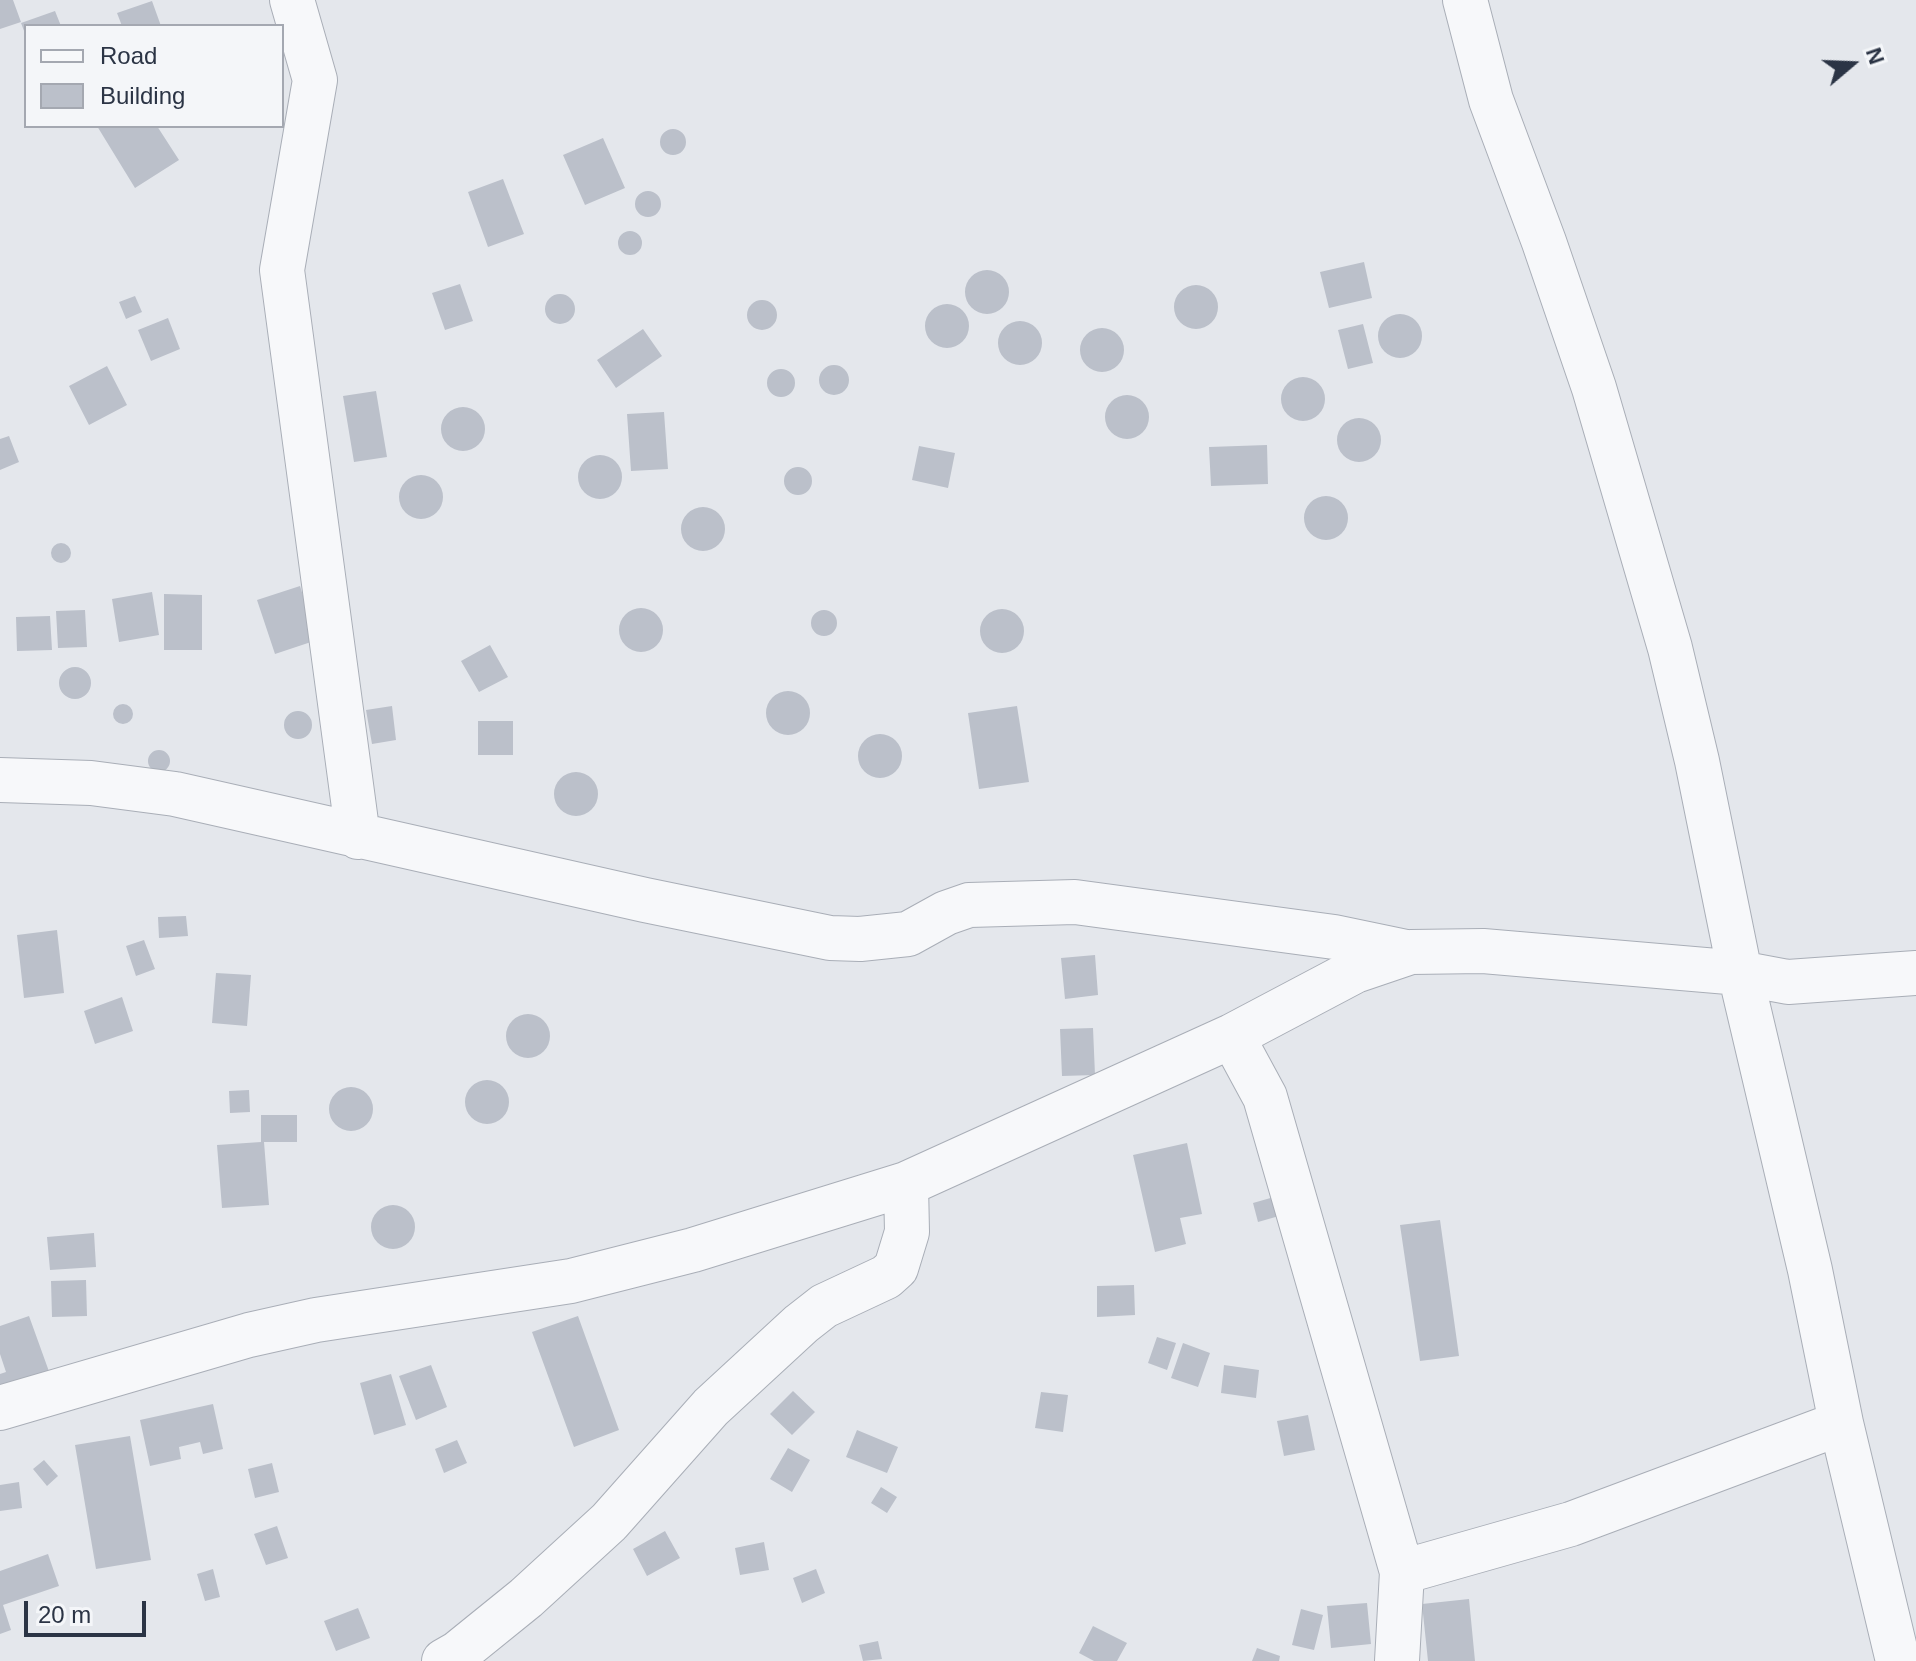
<!DOCTYPE html>
<style>
body{margin:0}
#map{position:relative;width:1916px;height:1661px;overflow:hidden;background:#e4e7ec;font-family:Helvetica,sans-serif}
canvas{display:block}
.legend{position:absolute;left:24px;top:24px;width:260px;height:104px;box-sizing:border-box;background:#f4f6f9;border:2px solid #a4a8b1;margin:0;padding:10px 14px;list-style:none;font-size:24px;color:#2b3445}
.legend li{display:flex;align-items:center;gap:16px;height:40px}
.legend b{width:40px;border:2px solid #a4a8b1}
.north{position:absolute;left:1812px;top:24px;width:80px;height:80px;-webkit-text-stroke:6px #f4f6f9;paint-order:stroke;rotate:71deg;font-size:22px;font-weight:700;line-height:32px;text-align:center;color:#2b3445}
.north::after{content:'';display:block;margin:auto;width:28px;height:36px;background:#2b3445;clip-path:polygon(50% 0,100% 100%,50% 72%,0 100%)}
.scale{position:absolute;left:24px;top:1601px;width:122px;height:36px;box-sizing:border-box;border:4px solid #2b3445;border-top:0;padding-left:10px;font-size:24px;line-height:28px;white-space:nowrap;color:#2b3445;-webkit-text-stroke:6px #f4f6f9;paint-order:stroke}
</style>
<div id="map">
<canvas width="1916" height="1661"></canvas>
<ul class="legend">
<li><b style="height:10px;background:#f7f8fa"></b>Road</li>
<li><b style="height:22px;background:#bbc0ca"></b>Building</li>
</ul>
<div class="north">N</div>
<div class="scale">20 m</div>
</div>
<script>
const c = document.querySelector('canvas').getContext('2d');
c.lineJoin = 'round';
function paint(path, color) { c.fillStyle = color; c.fill(path, 'evenodd'); }
function trace(path, color, width, dash) { c.strokeStyle = color; c.lineWidth = width; c.lineCap = dash ? 'butt' : 'round'; c.setLineDash(dash || []); c.stroke(path); }
const building = new Path2D(`
 M0 0H13L21 22 0 29Z
 M152 1 161 26H122L117 13Z
 M55 11 61 26H26V36L21 23Z
 M97 126H157L179 160 135 188Z
 M660 142a13 13 0 1 1 26 0a13 13 0 1 1-26 0Z
 M603 138 625 188 585 205 563 155Z
 M503 179 524 234 488 247 468 192Z
 M635 204a13 13 0 1 1 26 0a13 13 0 1 1-26 0Z
 M618 243a12 12 0 1 1 24 0a12 12 0 1 1-24 0Z
 M1364 262 1372 298 1329 308 1320 272Z
 M965 292a22 22 0 1 1 44 0a22 22 0 1 1-44 0Z
 M460 284 473 321 445 330 432 293Z
 M1174 307a22 22 0 1 1 44 0a22 22 0 1 1-44 0Z
 M545 309a15 15 0 1 1 30 0a15 15 0 1 1-30 0Z
 M135 296 142 312 126 319 119 302Z
 M747 315a15 15 0 1 1 30 0a15 15 0 1 1-30 0Z
 M925 326a22 22 0 1 1 44 0a22 22 0 1 1-44 0Z
 M1378 336a22 22 0 1 1 44 0a22 22 0 1 1-44 0Z
 M168 318 180 349 151 361 138 330Z
 M998 343a22 22 0 1 1 44 0a22 22 0 1 1-44 0Z
 M1363 324 1373 363 1348 369 1338 330Z
 M1080 350a22 22 0 1 1 44 0a22 22 0 1 1-44 0Z
 M643 329 662 356 616 388 597 360Z
 M819 380a15 15 0 1 1 30 0a15 15 0 1 1-30 0Z
 M107 366 127 405 89 425 69 386Z
 M767 383a14 14 0 1 1 28 0a14 14 0 1 1-28 0Z
 M1281 399a22 22 0 1 1 44 0a22 22 0 1 1-44 0Z
 M376 391 387 457 354 462 343 396Z
 M1105 417a22 22 0 1 1 44 0a22 22 0 1 1-44 0Z
 M441 429a22 22 0 1 1 44 0a22 22 0 1 1-44 0Z
 M664 412 668 469 631 471 627 414Z
 M1337 440a22 22 0 1 1 44 0a22 22 0 1 1-44 0Z
 M9 436 19 462 0 470V439Z
 M1267 445 1268 484 1211 486 1209 447Z
 M919 446 955 453 948 488 912 480Z
 M578 477a22 22 0 1 1 44 0a22 22 0 1 1-44 0Z
 M784 481a14 14 0 1 1 28 0a14 14 0 1 1-28 0Z
 M399 497a22 22 0 1 1 44 0a22 22 0 1 1-44 0Z
 M1304 518a22 22 0 1 1 44 0a22 22 0 1 1-44 0Z
 M681 529a22 22 0 1 1 44 0a22 22 0 1 1-44 0Z
 M51 553a10 10 0 1 1 20 0a10 10 0 1 1-20 0Z
 M300 586 317 640 275 654 257 600Z
 M152 592 159 635 119 642 112 599Z
 M164 594 202 595V650H164Z
 M619 630a22 22 0 1 1 44 0a22 22 0 1 1-44 0Z
 M980 631a22 22 0 1 1 44 0a22 22 0 1 1-44 0Z
 M811 623a13 13 0 1 1 26 0a13 13 0 1 1-26 0Z
 M85 610 87 647 58 648 56 611Z
 M50 616 52 650 17 651 16 617Z
 M490 645 508 677 479 692 461 661Z
 M59 683a16 16 0 1 1 32 0a16 16 0 1 1-32 0Z
 M766 713a22 22 0 1 1 44 0a22 22 0 1 1-44 0Z
 M113 714a10 10 0 1 1 20 0a10 10 0 1 1-20 0Z
 M392 706 396 740 372 744 366 710Z
 M1017 706 1029 782 979 789 968 713Z
 M284 725a14 14 0 1 1 28 0a14 14 0 1 1-28 0Z
 M478 721H513V755H478Z
 M858 756a22 22 0 1 1 44 0a22 22 0 1 1-44 0Z
 M148 761a11 11 0 1 1 22 0a11 11 0 1 1-22 0Z
 M554 794a22 22 0 1 1 44 0a22 22 0 1 1-44 0Z
 M186 916 188 936 159 938 158 917Z
 M57 930 64 993 24 998 17 935Z
 M144 940 155 969 136 976 126 946Z
 M1095 955 1098 995 1065 999 1061 958Z
 M216 973 251 975 247 1026 212 1023Z
 M122 997 133 1031 95 1044 84 1011Z
 M506 1036a22 22 0 1 1 44 0a22 22 0 1 1-44 0Z
 M1093 1028 1095 1075 1062 1076 1060 1029Z
 M465 1102a22 22 0 1 1 44 0a22 22 0 1 1-44 0Z
 M329 1109a22 22 0 1 1 44 0a22 22 0 1 1-44 0Z
 M249 1090 250 1112 230 1113 229 1091Z
 M261 1115H297V1142H264L269 1205 222 1208 217 1145 261 1142Z
 M1187 1143 1202 1214 1180 1218 1186 1244 1155 1252 1133 1155Z
 M1274 1197 1279 1216 1258 1222 1253 1203Z
 M371 1227a22 22 0 1 1 44 0a22 22 0 1 1-44 0Z
 M1440 1220 1459 1356 1420 1361 1400 1225Z
 M94 1233 96 1267 50 1270 47 1237Z
 M86 1280 87 1316 52 1317 51 1281Z
 M1134 1285 1135 1315 1097 1317V1286Z
 M29 1316 51 1377 0 1396V1374L6 1372 0 1354V1326Z
 M578 1316 619 1430 574 1447 532 1332Z
 M1157 1337 1176 1343 1167 1370 1148 1363Z
 M1183 1343 1210 1353 1198 1387 1171 1378Z
 M431 1365 447 1407 416 1420 399 1376Z
 M1224 1365 1259 1370 1256 1398 1221 1393Z
 M391 1374 406 1425 374 1435 360 1383Z
 M793 1391 815 1412 792 1435 770 1414Z
 M1041 1392 1068 1395 1063 1432 1035 1428Z
 M213 1404 223 1449 203 1454 200 1442 179 1447 181 1459 150 1466 140 1420Z
 M1308 1415 1315 1450 1284 1456 1277 1421Z
 M857 1430 898 1447 887 1473 846 1457Z
 M130 1436 151 1560 96 1569 75 1445Z
 M457 1440 467 1463 444 1473 435 1449Z
 M788 1448 810 1460 792 1492 770 1479Z
 M44 1460 58 1476 47 1486 33 1469Z
 M272 1463 279 1492 255 1498 248 1469Z
 M19 1482 22 1508 0 1511V1485Z
 M881 1487 897 1497 887 1513 871 1503Z
 M277 1526 288 1558 266 1565 254 1534Z
 M665 1531 680 1558 647 1576 633 1549Z
 M764 1542 769 1570 740 1575 735 1548Z
 M48 1554 59 1586 3 1605 11 1630 0 1634V1571Z
 M213 1569 220 1597 205 1601 197 1574Z
 M816 1569 825 1593 802 1603 793 1578Z
 M1469 1599 1475 1661H1428L1422 1604Z
 M1367 1603 1371 1644 1331 1648 1327 1606Z
 M358 1608 370 1638 336 1651 324 1621Z
 M1301 1609 1323 1615 1314 1650 1292 1645Z
 M1093 1626 1127 1643 1117 1661H1094L1079 1653Z
 M878 1641 882 1659 863 1661 859 1645Z
 M1257 1648 1280 1656 1279 1661H1252Z`);
const minor = new Path2D(`
 M292 0 315 80 282 270 358 837
 M1465 0 1491 100 1544 242 1594 388 1670 648 1697 761 1740 973 1810 1270 1841 1423 1898 1661
 M0 780 91 783 175 794 645 900 830 938 860 939 908 934 946 913 969 905 1075 902 1334 937 1406 952
 M1232 1036 1265 1097 1402 1572 1397 1661
 M0 1408 249 1335 316 1320 571 1281 693 1250 906 1184 1232 1036 1355 971 1411 952 1483 951 1740 973 1788 982 1916 973
 M1402 1572 1571 1524 1841 1423
 M444 1661 458 1653 526 1598 609 1522 711 1407 801 1324 824 1306 886 1277 896 1268 907 1232 906 1184`);
paint(building, '#bbc0ca');
trace(minor, '#a9aeb7', 46);
trace(minor, '#f7f8fa', 44);
</script>
